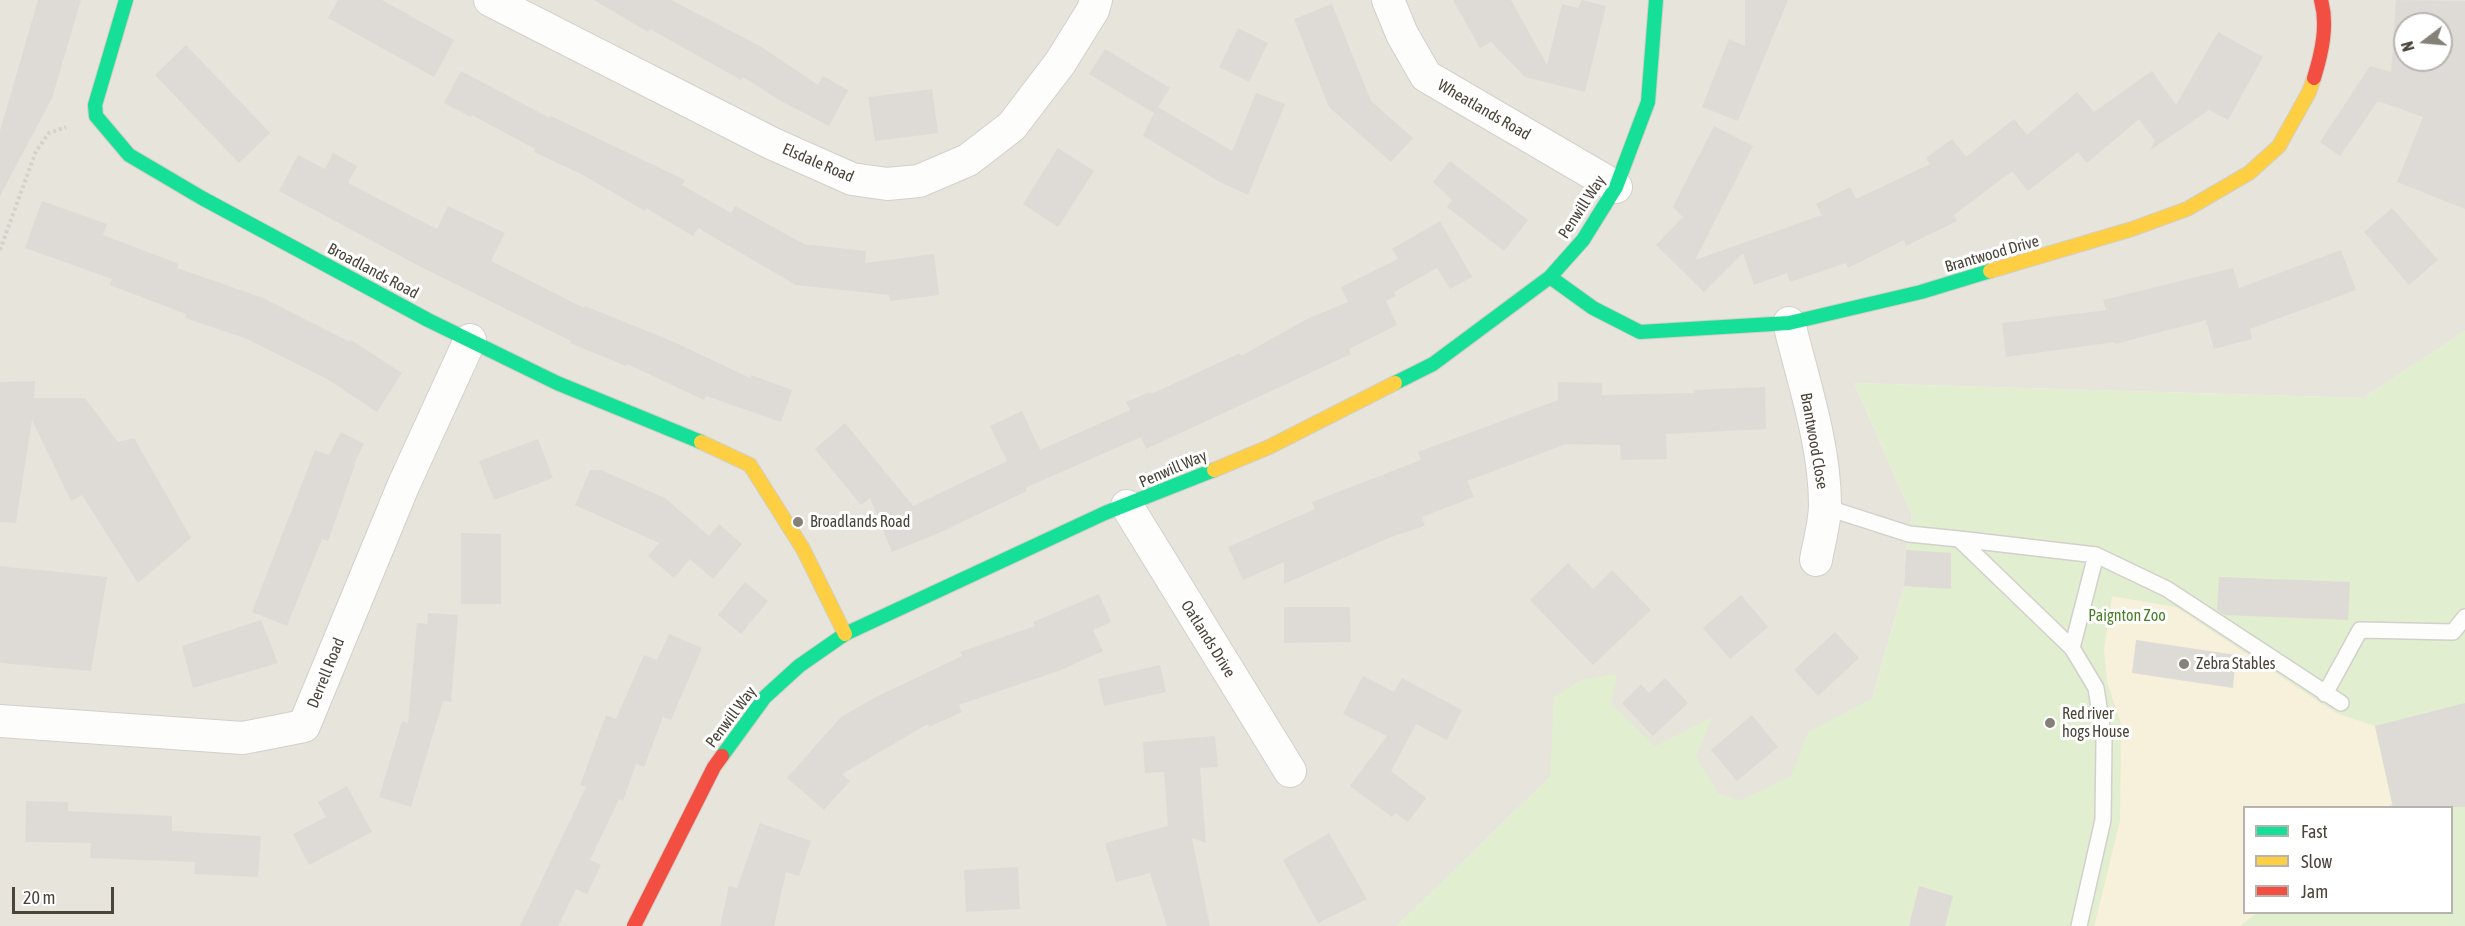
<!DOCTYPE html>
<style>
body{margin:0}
#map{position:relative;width:2465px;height:926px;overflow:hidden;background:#f4f2ee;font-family:"Asap Condensed",sans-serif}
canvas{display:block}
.legend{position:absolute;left:2243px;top:806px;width:210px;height:108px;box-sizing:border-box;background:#fff;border:2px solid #b7b4b0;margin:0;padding:8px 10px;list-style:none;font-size:18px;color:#4b4439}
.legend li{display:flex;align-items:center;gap:12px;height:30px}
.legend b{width:30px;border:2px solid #b7b4b0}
.north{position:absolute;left:2393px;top:12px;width:60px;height:60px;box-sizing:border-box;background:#fff;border:2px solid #b7b4b0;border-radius:50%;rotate:254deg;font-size:16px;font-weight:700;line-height:24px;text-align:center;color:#4b4439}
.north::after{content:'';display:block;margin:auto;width:21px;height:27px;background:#868178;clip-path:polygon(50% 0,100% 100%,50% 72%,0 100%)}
.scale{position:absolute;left:12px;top:887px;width:102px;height:27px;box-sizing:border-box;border:3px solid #4b4439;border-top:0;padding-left:8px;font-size:18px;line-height:21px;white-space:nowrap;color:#4b4439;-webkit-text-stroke:4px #fff;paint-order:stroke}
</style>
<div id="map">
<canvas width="2465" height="926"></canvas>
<ul class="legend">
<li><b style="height:8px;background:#16e098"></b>Fast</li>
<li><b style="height:8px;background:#ffcf43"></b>Slow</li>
<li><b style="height:8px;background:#f24e42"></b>Jam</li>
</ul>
<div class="north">N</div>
<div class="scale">20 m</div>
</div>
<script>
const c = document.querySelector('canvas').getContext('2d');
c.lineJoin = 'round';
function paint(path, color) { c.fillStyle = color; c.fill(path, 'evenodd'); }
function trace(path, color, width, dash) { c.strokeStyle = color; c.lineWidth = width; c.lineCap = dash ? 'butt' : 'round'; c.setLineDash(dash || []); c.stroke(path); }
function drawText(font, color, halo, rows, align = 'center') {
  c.font = font + ' "Asap Condensed",sans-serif'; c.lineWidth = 6; c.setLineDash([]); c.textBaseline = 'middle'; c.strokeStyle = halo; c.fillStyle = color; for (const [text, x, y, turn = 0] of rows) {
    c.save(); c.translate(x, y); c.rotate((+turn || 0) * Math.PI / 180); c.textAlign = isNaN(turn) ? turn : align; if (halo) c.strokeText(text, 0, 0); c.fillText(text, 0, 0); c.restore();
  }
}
const residential = new Path2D(`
 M0 0H2465V331L2363 398 1854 383 1912 515 1906 550 1904 586 1872 699 1803 824 1550 777 1397 926H0ZM2405 24H2441V60H2405Z`);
const green = new Path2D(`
 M2465 331V926H1397L1550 777 1554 697 1579 681 1617 673 1611 704 1655 746 1712 717 1696 757 1719 794 1741 800 1791 776 1808 732 1872 699 1904 586 1906 550 1912 515 1854 383 2363 398ZM2244 808H2452V912H2244Z`);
const sand = new Path2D(`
 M2112 596 2176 607 2336 713 2375 726 2392 803 2387 807 2244 808V912L2257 913 2240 926H2094L2120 821 2121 724 2107 682 2104 649Z`);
const building = new Path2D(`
 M38 0H81L52 98 0 196V131Z
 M338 0H382L454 40 434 77 328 18Z
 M594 0H671L760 46 818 85 823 76 848 90 829 126 779 100 743 77 741 80 650 29 648 32Z
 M1453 0H1511L1547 65 1562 4 1578 8 1582 0 1606 6 1585 92 1525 77 1491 42 1480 48Z
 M1745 0H1788L1738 121 1702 107 1729 39 1745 46Z
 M2396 0 2465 1V209L2397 182 2423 117 2378 101 2340 156 2320 142 2370 66 2391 72ZM2405 24H2441V60H2405Z
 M1332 4 1371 101 1413 138 1391 162 1329 107 1294 19Z
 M1238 28 1268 43 1249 82 1219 67Z
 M2218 32 2263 57 2228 120 2209 110 2149 151 2155 141 2139 119 2087 163 2078 152 2028 191 2012 171 1954 215 1957 221 1906 246 1904 240 1848 268 1846 263 1790 282 1787 273 1754 285 1743 253 1704 292 1656 245 1683 217 1673 207 1714 126 1753 146 1695 260 1822 215 1816 204 1850 187 1856 199 1930 164 1926 158 1952 139 1966 157 2014 119 2027 135 2077 92 2094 112 2152 71 2176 105Z
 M186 45 270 133 239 163 155 75Z
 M1105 49 1170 88 1158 107 1232 151 1256 93 1285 104 1248 195 1220 182 1143 136 1154 113 1089 74Z
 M461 71 550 118 551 116 685 180 682 185 731 213 735 206 804 244 866 251 865 263 934 254 939 295 890 301 889 295 796 285 698 228 693 236 646 208 645 211 581 174 534 152 535 149 472 115 471 117 444 103Z
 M932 89 938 133 875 141 868 97Z
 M1058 148 1094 171 1058 227 1023 204Z
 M333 153 357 166 348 183 437 229 448 206 505 233 491 261 584 308 585 306 672 341 750 378 751 375 792 390 781 422 706 396 704 400 627 364 626 366 570 343 571 341 419 266 279 191 298 155 325 169Z
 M1450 161 1528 220 1504 251 1447 207 1452 200 1433 182Z
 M42 201 107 224 103 235 179 264 177 268 263 298 350 342 351 340 402 373 377 412 329 380 247 339 185 318 186 314 110 285 112 279 25 248Z
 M2392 208 2438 260 2409 285 2364 232Z
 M1440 221 1472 277 1450 289 1437 268 1394 292 1396 296 1386 301 1397 325 1349 349 1351 354 1146 449 1141 437 1025 488 1027 491 939 533 892 552 870 498 861 505 815 449 845 423 913 506 1007 461 990 426 1022 411 1040 450 1130 410 1126 402 1150 392 1151 394 1240 353 1241 356 1307 319 1348 302 1341 287 1398 259 1392 249Z
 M2341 250 2356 290 2250 329 2252 339 2214 349 2206 320 2115 344V342L2006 357 2002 323 2106 310 2103 300 2233 268 2239 288Z
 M35 381 34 398H85L118 442 134 438 191 538 138 583 82 495 71 501 32 420 16 523 0 522V382Z
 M1558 382 1602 383V395L1694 393V390L1765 387 1766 429 1666 434 1667 459 1621 460 1620 445 1566 444 1467 481 1474 497 1422 517 1425 526 1391 537 1284 584V562L1243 580 1228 547 1315 509 1312 502 1421 460 1418 452 1558 400Z
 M341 432 364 444 354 464 355 465 328 541 322 539 287 626 252 612 315 450 329 455Z
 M538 439 553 478 494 500 479 461Z
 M590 470H601L665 498 709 536 719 524 742 544 713 579 690 559 674 578 648 556 659 543 575 505Z
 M461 533 501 534V604H461Z
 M1906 550 1951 553V589L1904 586Z
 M1568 563 1593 589 1612 570 1651 610 1593 665 1530 600Z
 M0 566 107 577 91 671 0 663Z
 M2219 577 2350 582 2348 620 2225 615 2217 610Z
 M745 582 768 601 741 634 718 615Z
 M1099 594 1111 622 1093 630 1103 651 1061 670 959 705 962 712 929 727 928 724 842 774 850 781 824 810 787 778 841 717 876 697 962 656 960 652 1035 626 1033 622Z
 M1741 595 1768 627 1730 659 1703 628Z
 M1284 607H1350L1351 642 1284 643Z
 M428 613 458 615 451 702 443 701 411 807 379 797 402 721 408 723 417 623 427 624Z
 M261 620 278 663 193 688 182 646Z
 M1835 632 1859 658 1818 696 1794 670Z
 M669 634 702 648 671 720 663 717 644 767 636 764 623 801 619 799 590 860 601 865 587 894 576 889 558 926H520L586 787 580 785 606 715 616 719 644 655 657 660Z
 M2136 640 2236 655 2233 688 2132 673Z
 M1160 665 1166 692 1104 706 1098 679Z
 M1363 676 1394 692 1402 678 1462 710 1447 740 1416 724 1391 771 1426 798 1408 822 1395 813 1392 817 1350 786 1387 736 1343 714Z
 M1665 678 1688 703 1653 736 1622 703 1641 684 1649 693Z
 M2465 703V807H2393L2375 726Z
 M1752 715 1778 747 1737 781 1711 750Z
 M1215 736 1218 767 1200 768 1206 843 1192 838 1210 926H1167L1150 873 1116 882 1105 843 1168 826 1164 772 1145 773 1143 742Z
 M347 786 372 832 309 865 293 834 326 817 318 802Z
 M26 801 68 802V811L172 816V831L261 836 258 877 194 874 195 862 90 858 91 843 25 842Z
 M760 823 811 841 799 876 786 872 774 926H720L729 886 737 888Z
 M1329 833 1367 899 1318 923 1283 860Z
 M1018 867 1020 909 966 912 964 870Z
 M1919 886 1953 896 1945 926H1909Z`);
const path = new Path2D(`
 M0 250 36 151 49 133 66 127`);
const lane = new Path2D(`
 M1825 507 1909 534 1959 539
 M2072 648 1959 539 2096 555 2167 589 2341 703
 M2325 694 2360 630 2453 632 2465 617
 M2079 926 2103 820 2104 740 2096 688 2072 648 2096 555`);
const street = new Path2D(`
 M490 0 771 143 852 179 887 184 919 181 968 160 1012 126 1060 63 1093 10 1096 0
 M1388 0 1402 34 1426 76 1616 187
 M1789 323C1803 380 1825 445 1825 505 1825 523 1819 542 1816 560
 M1127 506 1290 771
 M0 721 243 738 304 726 404 484 470 340`);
const fast = new Path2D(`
 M126 0 95 105 96 116 129 155 202 198 428 320 557 383 701 442
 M1550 277 1593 308 1640 332 1789 323 1921 292 1990 271
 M1395 383 1433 364 1550 277 1583 240 1616 187 1648 102 1656 0
 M722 756 765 697 799 666 845 634 1105 513 1214 470`);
const slow = new Path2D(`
 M1990 271 2132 229 2187 209 2249 173 2279 146 2309 92 2314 78
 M701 442 750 465 803 549 845 634
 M1214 470 1269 447 1395 383`);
const jam = new Path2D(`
 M2314 78C2322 52 2328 25 2321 0
 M634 926 714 767 722 756`);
const markers = [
 [798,522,6,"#868178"],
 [2184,664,6,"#868178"],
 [2050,723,6,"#868178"]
];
const streetNames = [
 ["Wheatlands Road",1484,110,30],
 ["Elsdale Road",818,163,23],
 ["Penwill Way",1582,207,-57],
 ["Brantwood Drive",1992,254,-16],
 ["Broadlands Road",373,271,28],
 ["Brantwood Close",1814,441,80],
 ["Penwill Way",1173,469,-23],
 ["Oatlands Drive",1208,639,58],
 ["Derrell Road",326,673,-68],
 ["Penwill Way",731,717,-53]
];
const poiNames = [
 ["Broadlands Road",810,522],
 ["Zebra Stables",2196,664],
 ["Red river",2062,714],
 ["hogs House",2062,732]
];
const parkNames = [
 ["Paignton Zoo",2127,616]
];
paint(residential, '#e7e4dc');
paint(green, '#e1eecf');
paint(sand, '#f7f0da');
paint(building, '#dedbd6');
trace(lane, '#d2d0cb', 18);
trace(street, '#d2d0cb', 34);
trace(fast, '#d3cfc5', 16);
trace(slow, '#d3cfc5', 16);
trace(jam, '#d3cfc5', 16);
trace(path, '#d3d2cc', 4, [3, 3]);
trace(lane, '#fdfdfc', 15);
trace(street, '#fdfdfc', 32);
trace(fast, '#16e098', 14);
trace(slow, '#ffcf43', 14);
trace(jam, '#f24e42', 14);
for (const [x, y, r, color] of markers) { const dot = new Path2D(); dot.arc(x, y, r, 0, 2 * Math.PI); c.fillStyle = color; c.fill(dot); trace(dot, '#fff', 2); }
drawText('16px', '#4b4439', '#fff', streetNames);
drawText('16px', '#4b4439', '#fff', poiNames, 'left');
drawText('16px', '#4a7f2a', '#fff', parkNames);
</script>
